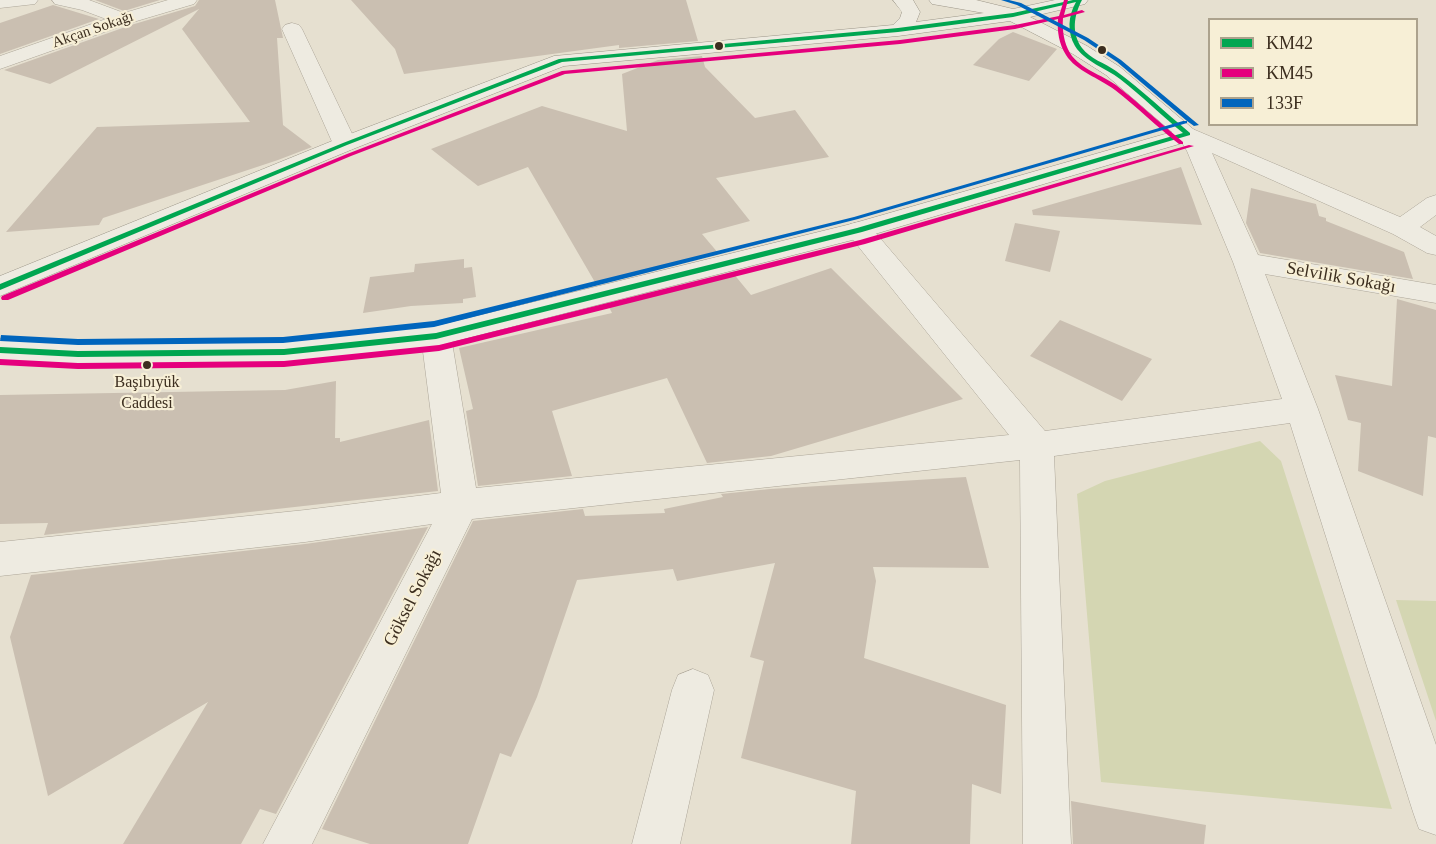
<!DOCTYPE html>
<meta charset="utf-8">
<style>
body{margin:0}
#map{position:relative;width:1436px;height:844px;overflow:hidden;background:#e6e0d0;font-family:Georgia,serif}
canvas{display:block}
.legend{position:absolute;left:1208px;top:18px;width:210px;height:108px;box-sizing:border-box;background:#f7efd6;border:2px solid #aca28d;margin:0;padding:8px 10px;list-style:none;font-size:18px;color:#3c2e1f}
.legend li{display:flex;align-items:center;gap:12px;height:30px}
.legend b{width:30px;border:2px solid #aca28d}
</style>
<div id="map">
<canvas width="1436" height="844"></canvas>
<ul class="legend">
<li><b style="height:8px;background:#00a651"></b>KM42</li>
<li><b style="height:8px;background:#e5007d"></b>KM45</li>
<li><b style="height:8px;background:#0065bd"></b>133F</li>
</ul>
</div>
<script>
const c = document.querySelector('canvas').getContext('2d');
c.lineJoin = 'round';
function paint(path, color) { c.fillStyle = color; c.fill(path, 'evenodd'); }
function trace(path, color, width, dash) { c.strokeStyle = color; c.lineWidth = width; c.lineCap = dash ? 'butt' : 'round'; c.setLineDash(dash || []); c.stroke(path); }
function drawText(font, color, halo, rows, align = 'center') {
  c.font = font + ' Georgia,serif'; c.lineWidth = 4.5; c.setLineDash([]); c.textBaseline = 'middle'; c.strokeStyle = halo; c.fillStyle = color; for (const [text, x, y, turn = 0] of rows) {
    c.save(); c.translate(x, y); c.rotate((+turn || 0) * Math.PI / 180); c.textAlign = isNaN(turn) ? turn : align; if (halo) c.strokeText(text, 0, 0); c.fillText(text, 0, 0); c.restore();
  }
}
const green = new Path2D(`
 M1260 441 1281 461 1392 809 1101 782 1077 494 1105 481Z
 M1396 600 1436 601V721Z`);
const building = new Path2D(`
 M95 0H160L124 11Z
 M199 0H275L283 38H277L283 125 312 147 278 160 103 218 99 225 6 232 97 127 250 122 182 29 199 9 50 84 4 70 131 25 195 6Z
 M351 0H686L698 41 619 48V45L404 74 395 49Z
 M53 5 99 19 0 54V23Z
 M1013 32 1057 49 1029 81 973 65 999 39Z
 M702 56 705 67 755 118 795 110 829 157 716 178 750 221 702 234 719 254 596 284 528 167 478 186 431 149 542 106 627 131 622 74 658 60Z
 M1181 167 1202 225 1033 215 1032 210Z
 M1251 188 1316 204 1319 216 1326 218V221L1404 252 1413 279 1260 253 1246 223Z
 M1015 223 1060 231 1050 272 1005 261Z
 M464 259V268L472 267 476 297 463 299V303L411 306 363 313 370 277 414 272 415 264Z
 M831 268 963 399 771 456 707 463 667 378 552 411 572 476 478 486 466 411 473 409 459 348 612 313 608 305 733 273 751 295Z
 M1397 299 1436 310V438L1428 436 1423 496 1358 471 1361 423 1348 420 1335 375 1392 386Z
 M1060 320 1152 359 1122 401 1030 356Z
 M336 381 335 438H340V442L429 420 438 491 44 535 48 523 0 524V395L285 390Z
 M966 477 989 568 873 567 876 581 864 658 1006 705 1001 794 972 784 970 844H851L856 791 741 758 764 661 750 657 775 563 677 581 673 569 577 580 537 697 511 757 500 753 468 844H370L322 829 473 521 583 509 585 516 665 513 664 509 723 497 721 494 770 489Z
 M428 527 276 814 260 809 241 844H123L208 702 48 796 10 637 31 575 305 544Z
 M1071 801 1206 825 1204 844H1073Z`);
const minor = new Path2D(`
 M0 0H38L35 4 0 8Z
 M52 0H89L124 13 168 0H197L194 4 130 23 0 69V56L106 19 82 10 55 4Z
 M292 23 299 25 302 29 357 144 353 149 345 151 337 149 333 144 282 29 285 25Z
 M1188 127 1400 217 1427 198 1436 195V215L1420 227 1436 236V255L1427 253 1393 234 1212 153 1258 255 1436 285V303L1265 274 1318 409 1436 745V835L1419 829 1413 812 1290 423 1054 456 1071 844H1023L1020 460 472 519 312 844H263L432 524 305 542 0 576V542L305 510 441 493 421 336 425 329 436 326 447 329 451 336 476 488 1009 435 850 236 846 230 850 224 859 222 868 224 1045 431 1282 399 1233 262 1187 151 1177 134 1180 129Z
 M693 669 708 675 714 690 680 844H632L672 690 678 675Z`);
const secondary = new Path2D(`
 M893 0H913L920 12 916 22 984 13 938 5 932 4 929 0H976L1013 9 1055 0H1088L1085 4 1030 17 1087 46 1120 67 1199 134 1196 139 868 236 436 346 284 363 78 365 0 361V339L78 343 284 341 436 326 851 224 1172 132 1106 75 1073 54 1010 21 898 36 564 66 353 149 0 296V276L337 139 554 56 893 25 900 18 902 12Z`);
const bus1 = new Path2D(`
 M1073 0H1082C1074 15 1071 33 1082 48 1090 59 1105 63 1116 71 1142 90 1165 112 1190 133V135L862 232 436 339 284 355 78 357 0 353V347L78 351 284 349 436 333 857 228 1183 133C1162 116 1142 96 1120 79 1106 68 1085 62 1075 46 1067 32 1068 16 1076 2L1013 17 898 32 562 62 347 145 0 290V284L343 143 559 59 898 28 1013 13Z`);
const bus2 = new Path2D(`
 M1064 0H1068L1064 15 1082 10 1085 12 1063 18C1062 30 1064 43 1070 53 1080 69 1102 75 1116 85 1139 103 1160 123 1183 142V144H1179C1157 127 1137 107 1115 90 1099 78 1076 71 1066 55 1059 44 1057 31 1058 19L1015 29 900 44 565 74 351 156 8 300H2L1 298 2 296 347 154 562 71 900 40 1015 25 1059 16Z
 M1189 145 1194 146 865 244 439 351 284 367 78 369 0 365V359L78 363 284 361 439 345 860 240Z`);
const bus3 = new Path2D(`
 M1001 0H1009L1021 3 1088 38 1121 60 1199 125 1194 126 1187 121V123L858 219 434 327 283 343 78 345 0 341 1 335 78 339 283 337 434 321 854 217 1183 121H1187L1117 62 1084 40 1017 5Z`);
const markers = [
 [719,46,5,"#3c2e1f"],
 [1102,50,5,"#3c2e1f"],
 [147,365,5,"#3c2e1f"]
];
const farStreetnames = [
 ["Akçan Sokağı",93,30,-19]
];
const busNames = [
 ["Başıbıyük",147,383],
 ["Caddesi",147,404]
];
const streetNames = [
 ["Selvilik Sokağı",1341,278,10],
 ["Göksel Sokağı",413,598,-63]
];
paint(green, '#d4d6b2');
paint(building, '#cabfb1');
trace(minor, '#aca598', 1);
trace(secondary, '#9b9588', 1);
paint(minor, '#eeebe1');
paint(secondary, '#eeebe1');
paint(bus1, '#00a651');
paint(bus2, '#e5007d');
paint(bus3, '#0065bd');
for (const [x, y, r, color] of markers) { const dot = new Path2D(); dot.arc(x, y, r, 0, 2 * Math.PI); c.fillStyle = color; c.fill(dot); trace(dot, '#f7efd6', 2); }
drawText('15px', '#3c2e1f', '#f7efd6', farStreetnames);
drawText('16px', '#3c2e1f', '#f7efd6', busNames);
drawText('18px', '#3c2e1f', '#f7efd6', streetNames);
</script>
